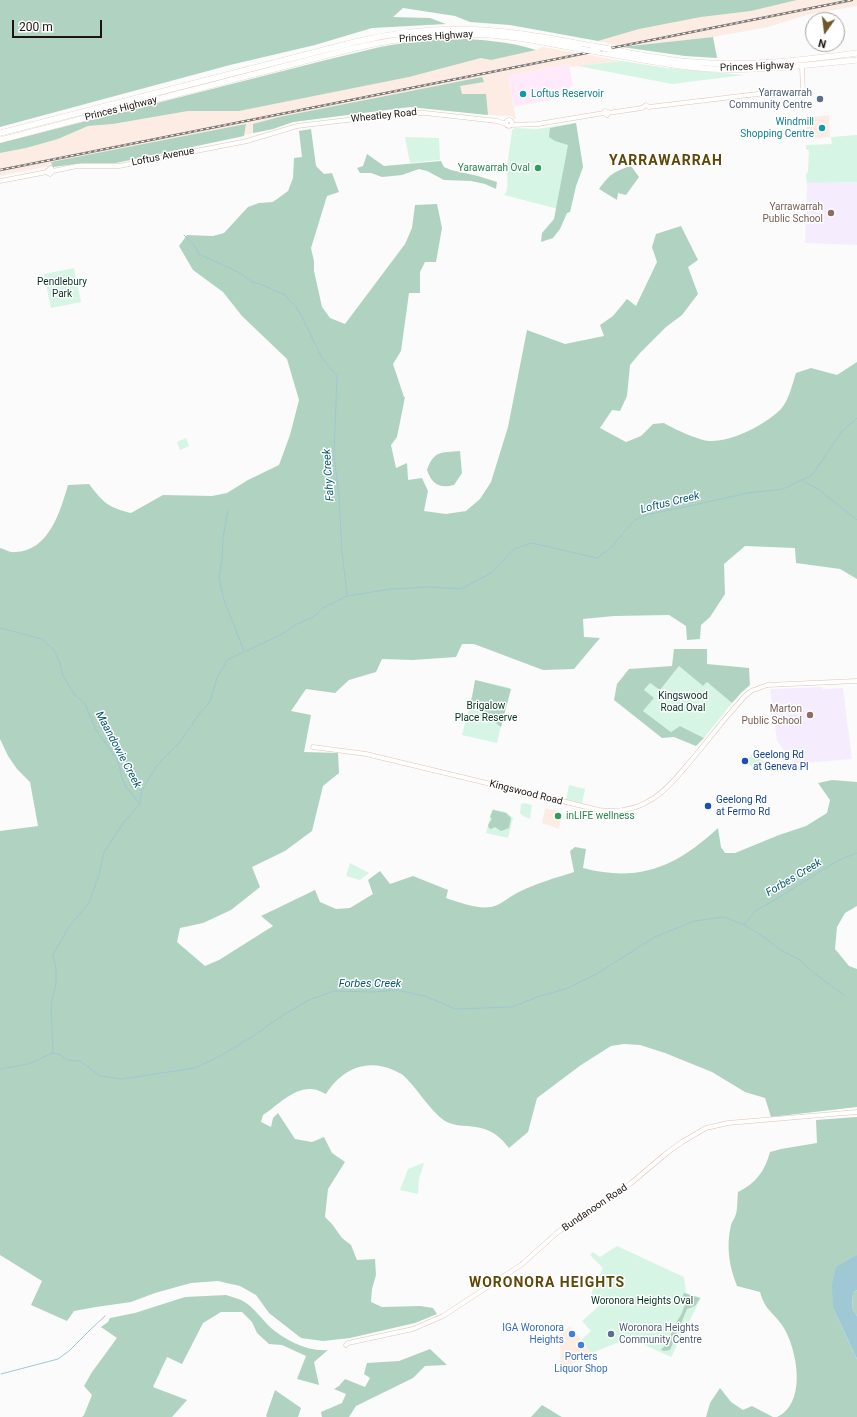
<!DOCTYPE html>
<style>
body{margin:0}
#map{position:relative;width:857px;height:1417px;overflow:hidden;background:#fbfbfb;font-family:Roboto,sans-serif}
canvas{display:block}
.north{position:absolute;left:805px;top:12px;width:40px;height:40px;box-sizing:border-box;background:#fff;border:1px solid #a5a19f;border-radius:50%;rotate:194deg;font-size:11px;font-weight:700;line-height:16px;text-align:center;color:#1e140f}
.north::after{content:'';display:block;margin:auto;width:14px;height:18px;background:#6f5828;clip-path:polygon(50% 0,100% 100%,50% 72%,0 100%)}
.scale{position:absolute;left:12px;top:20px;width:90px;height:18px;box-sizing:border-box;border:2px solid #1e140f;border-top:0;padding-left:5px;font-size:12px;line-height:14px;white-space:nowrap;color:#1e140f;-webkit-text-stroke:3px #fff;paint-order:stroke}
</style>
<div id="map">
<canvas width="857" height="1417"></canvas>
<div class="north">N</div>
<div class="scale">200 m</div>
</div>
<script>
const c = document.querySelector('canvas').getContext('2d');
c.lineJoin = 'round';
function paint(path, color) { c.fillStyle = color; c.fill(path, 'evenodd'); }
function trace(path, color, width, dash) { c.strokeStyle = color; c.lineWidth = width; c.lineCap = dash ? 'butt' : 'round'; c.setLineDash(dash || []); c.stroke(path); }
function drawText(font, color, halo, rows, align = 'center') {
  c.font = font + ' Roboto,sans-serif'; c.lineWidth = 3; c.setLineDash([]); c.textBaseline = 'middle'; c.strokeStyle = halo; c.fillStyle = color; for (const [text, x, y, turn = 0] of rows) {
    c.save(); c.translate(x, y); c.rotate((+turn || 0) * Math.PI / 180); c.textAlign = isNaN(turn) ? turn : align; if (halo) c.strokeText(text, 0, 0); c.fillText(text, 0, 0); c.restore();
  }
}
const built = new Path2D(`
 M797 0H857V6L807 15 768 27 713 37 622 47 598 41 639 29 701 17 751 11Z
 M543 47 622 61 570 67 569 64 508 76 516 119H514L512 116 488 115 410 107 293 122 273 129 116 163H83L45 167 0 176V153L26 148 58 139 88 126 113 124 188 111H239L409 77 481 58 491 60 536 50Z
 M829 115 830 137 806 139V120L809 117Z
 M545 808 562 812 559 829 542 823Z
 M570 1326 592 1353 559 1371 561 1353 559 1336Z`);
const industrial = new Path2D(`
 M569 64 573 85 555 99 514 107 508 76Z`);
const education = new Path2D(`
 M857 182V245L805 243 807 183Z
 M821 687 823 689 843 688 852 759 794 764 777 741 770 689Z`);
const green = new Path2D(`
 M622 61 667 68 744 75 672 84 578 66Z
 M576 123 583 167 576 186 570 212 504 195C509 189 507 181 507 174 507 159 511 144 512 130L515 128 537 129Z
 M857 135V182L807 183 806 175 808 171 809 151 806 149V145L832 144 831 137Z
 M405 137 439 138 440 160 410 163Z
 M74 268 81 302 51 308 44 274Z
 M186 438 189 446 180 450 177 442Z
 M679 666 703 686 707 682 732 703 704 738 680 726 671 732 643 711 654 698 644 691 650 683 660 690Z
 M476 680 510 688 497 743 462 735Z
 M753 753H755L764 763 756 771 746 761Z
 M569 785 585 789 582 803 566 800Z
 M524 803 532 805 530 819 523 816 520 813 521 804Z
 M492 809 506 812 513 818 508 838 486 833Z
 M350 863 369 873 360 880 346 876Z
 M423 1163 424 1164 419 1178 418 1194 400 1190 408 1169Z
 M617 1246 684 1277 686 1293 701 1298 671 1357 629 1338 592 1353 581 1340 591 1331 582 1321 601 1304 602 1300 591 1294 603 1268 590 1255 593 1252 600 1257Z`);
const forest = new Path2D(`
 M0 0H797L751 11 701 17 639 29 598 41 510 25 470 22 455 16 403 8 393 17 430 18 446 24 372 28 315 45 230 65 0 127Z
 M713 37 717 58 685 56 622 47Z
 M453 38C482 40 508 41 536 50L491 60 481 58 409 77 239 111H188L113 124 88 126 58 139 26 148 0 153V143L326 60 380 47 415 41Z
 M482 77 484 82 460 86 462 94H486L488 115 410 107 293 122 273 129 253 133V124L279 117Z
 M576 123 583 167 576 186 570 212 567 213 560 229 553 238 541 242 542 233 554 219 568 145 555 141 549 137 550 128Z
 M246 124 244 136 116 163H83L53 167 51 162Z
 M311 129 316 166 324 174 332 173 339 192 327 196 311 248 314 261V271L322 307 330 318 345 324 405 244 412 228 415 205 437 204 442 228 436 262H425L420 272V293H409L401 351 393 364 404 397H405L397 437 391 445 396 468 407 463 408 480 422 478 428 491 424 511 446 514 466 511 480 499 491 482 508 427 527 330 565 344 604 336 600 325 613 316 627 299 636 306 657 262 652 247 656 234 681 226 698 260 688 267 698 294 682 315 666 327 640 353 630 365 627 396 620 411 612 410 600 428 626 442 641 436 653 424 664 423C674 429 698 440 709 441 732 442 765 425 781 409 789 400 792 385 796 373L811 368 837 375 857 362V579L840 569 796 563 795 548 745 546 724 564 725 594 710 617 701 625 700 639 687 640 686 626 669 615 614 616 583 619 584 637 600 638 574 669 543 670 474 644H462L456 657 413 660 382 659 376 672 349 680 335 693 306 689 291 711 311 715 304 752 338 753 339 773 323 786 312 831 285 851 252 867 260 887 231 910 203 923 180 928 177 942 205 966 219 960 273 926 261 916 315 890 320 902 336 909 350 908 373 894 368 880 380 871 390 884 413 876 448 890 446 898C461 903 476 909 491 907 501 905 510 896 519 892 537 883 555 878 574 872L570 851 575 847 586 849 583 868C640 883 677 866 718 828L721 847 725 853H735L779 835 806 826 827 813 830 800 818 783 832 780 857 782V906L845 913 837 927 835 949 849 966 857 969V1107L771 1117 765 1098 745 1092 712 1072 665 1053 640 1045 624 1044 611 1046 581 1065 537 1098 528 1132 509 1148C497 1133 489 1128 468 1126 461 1126 454 1125 447 1122 433 1115 417 1088 404 1076 401 1073 397 1072 393 1070 366 1058 341 1070 326 1094 322 1092 316 1089 311 1089 293 1088 277 1106 263 1115L261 1122 271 1127 273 1118 278 1113 295 1139 312 1142 324 1137 332 1153 345 1162 328 1189 325 1217 332 1224 342 1238 351 1245 357 1260 375 1259 376 1275 372 1289 371 1302 382 1307 420 1306 433 1308 437 1314 415 1323 350 1338 323 1341 301 1338 269 1313 256 1295 240 1286 218 1281 191 1283 155 1293 131 1302 96 1307 74 1311 67 1321 31 1305 42 1281 0 1255V831L38 826 30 782 17 769 8 756 0 739V548C5 549 10 553 15 552 49 551 60 512 68 485L89 484C104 503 107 507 131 513L163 495 212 496 227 493 248 480 279 465 290 435 299 400 287 359 242 316 223 292 193 270 179 246 187 235 213 236 224 233 248 207 259 203 273 202 288 191 293 178 294 158 302 157 299 131Z
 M367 154 384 166 441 161 444 167 451 170 478 176 497 182 496 189 485 184 471 181 444 180 427 171 419 169 402 175 382 177 371 173H360L357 168 363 166Z
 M631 166 639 177 626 195 618 193 617 200 599 189C610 174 613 172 631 166Z
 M460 451 462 473 454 485C439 489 432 484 427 470 434 450 441 453 460 451Z
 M674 649H707V664L749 668 750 685 741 693 732 703 707 682 703 686 679 666 660 690 650 683 644 690 654 698 643 711 671 732 680 726 704 738 696 746 674 737 662 738 614 700 617 684 629 669 672 666Z
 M475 680 511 689 501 727 471 703Z
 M493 810 506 813 511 818 509 828 501 831 495 827 491 829 489 828 488 825 492 819 490 817Z
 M857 1117V1255L833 1308 857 1359V1417H777C808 1403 797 1347 782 1325 772 1311 765 1310 760 1292L737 1286C729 1266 726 1246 731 1225 732 1221 735 1218 736 1214 738 1207 737 1199 738 1192 756 1183 765 1171 770 1152L781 1149 817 1143 816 1120Z
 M857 1290V1316L852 1308 853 1293Z
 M684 1293 700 1298 695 1306 687 1309 670 1350 663 1351 661 1349 664 1347 668 1336H671L672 1329 681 1315 686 1302 682 1298Z
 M226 1295C231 1297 237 1298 241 1300 253 1306 260 1317 269 1326 284 1340 308 1352 328 1350L314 1362 319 1385 297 1379 306 1356 282 1345 269 1344 257 1333 252 1322 242 1312H221L203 1323 182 1364 167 1357 153 1387 187 1400 172 1417H82L84 1415 92 1395 84 1386 92 1372 117 1338 101 1327 108 1322 110 1318 135 1313 185 1297Z
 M430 1349 447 1365 425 1366 413 1378 356 1406 349 1417H322L321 1412 342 1403 346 1394 334 1389 339 1386 345 1379 365 1387 370 1378 364 1374 367 1363 399 1361Z
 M720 1388 731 1402 743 1410 752 1406 773 1417H706L710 1403Z
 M275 1390 301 1408 298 1417H267L266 1416Z
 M542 1405 560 1416 562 1417H531Z`);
const water = new Path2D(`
 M857 1255V1290L853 1293 852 1308 857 1316V1359L833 1308 832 1285 836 1267Z`);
const stream = new Path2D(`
 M184 235 194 245 199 254 238 272 252 282 260 284 285 295 295 306 301 315 322 358 337 376 334 456 339 495 342 552 347 595
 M803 481 818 489 857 520
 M228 510 223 538 222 559 219 578 224 600 244 651
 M0 628 42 639 52 648 59 660 63 676 74 694 85 704 96 730 118 761 122 778 126 787 139 803
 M744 925 756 910 773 901 839 860 857 853
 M53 1053 51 1004 56 984V969L53 955 68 928 89 903 99 875 104 852 124 822 140 804 142 790 158 764 179 743 200 713 210 702 217 678 227 660 280 635 297 624 313 617 323 608 347 596 391 589 429 587 461 589 491 573 514 549 532 543 597 558 613 546 624 532 635 520 649 514 680 508 748 493 783 489 812 475 842 431 857 418
 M0 1069 28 1064 53 1053 61 1055 67 1060 80 1061 100 1076 122 1079 195 1068 220 1056 255 1035 283 1015 309 1000 334 991 374 992 397 990 425 996 455 1009 512 1007 540 996 565 989 593 976 655 937 694 921 724 917 744 925 764 937 779 949 800 960 815 974 845 996
 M1 1374 58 1359 69 1351 90 1330 105 1316`);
const tertiary = new Path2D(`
 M608 113 642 108 646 105 649 107 766 93H803L802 66
 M506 123a3 3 0 1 1 6 0a3 3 0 1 1-6 0Z
 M511 125 538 124 604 113 607 115 608 112 605 111 604 113
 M53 171 51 168 47 171 48 173 50 174 53 171 77 166H119L247 141 297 126 406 113H425L497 121 506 124
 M0 181 47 172
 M313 747 366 754 599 810C649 817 670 785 699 751 713 733 728 715 744 697L751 691 767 685 857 681
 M346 1345 348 1343 413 1329 443 1316 521 1265 558 1232 630 1184 668 1152 682 1142 706 1128 728 1123 857 1112`);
const trunk = new Path2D(`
 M609 49C637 54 665 60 693 62 748 67 803 60 857 53
 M598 52C635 58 673 67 712 69 760 71 809 65 857 60
 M0 133 355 42C404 30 455 26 506 32 535 35 564 41 593 46
 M0 140 351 49C397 38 443 32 490 35 521 37 551 44 581 49`);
const rail = new Path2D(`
 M0 170 852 0`);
const trunkBridge = new Path2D(`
 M593 46 609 49
 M581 49 598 52`);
const markers = [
 [523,94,4,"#0f9aa8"],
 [820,99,4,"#5c6f8a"],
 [822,128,4,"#0f9aa8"],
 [538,168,4,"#2e9e5b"],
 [831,213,4,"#8d6e63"],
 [810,715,4,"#8d6e63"],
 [745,761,4,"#1a4fb4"],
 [708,806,4,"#1a4fb4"],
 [558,816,4,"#2e9e5b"],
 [572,1334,4,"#3f7fe0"],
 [611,1334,4,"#5c6f8a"],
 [581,1345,4,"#3f7fe0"]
];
const streetNames = [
 ["Princes Highway",436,37,-4],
 ["Princes Highway",757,67,-2],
 ["Princes Highway",121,109,-14],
 ["Wheatley Road",384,116,-6],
 ["Loftus Avenue",163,157,-11],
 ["Kingswood Road",526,793,14],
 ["Bundanoon Road",595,1208,-34]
];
const serviceNames = [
 ["Yarrawarrah",812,93],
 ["Community Centre",812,105],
 ["Woronora Heights",619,1328,"left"],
 ["Community Centre",619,1340,"left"]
];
const cultureNames = [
 ["Loftus Reservoir",531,94],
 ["Windmill",814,122,"right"],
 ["Shopping Centre",814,134,"right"]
];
const leisureNames = [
 ["Yarawarrah Oval",530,168],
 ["inLIFE wellness",566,816,"left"]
];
const educationNames = [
 ["Yarrawarrah",823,207],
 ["Public School",823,219],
 ["Marton",802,709],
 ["Public School",802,721]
];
const parkNames = [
 ["Pendlebury",62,282],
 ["Park",62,294],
 ["Kingswood",683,696],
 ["Road Oval",683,708],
 ["Brigalow",486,706],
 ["Place Reserve",486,718],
 ["Woronora Heights Oval",642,1301]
];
const transitNames = [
 ["Geelong Rd",753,755],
 ["at Geneva Pl",753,767],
 ["Geelong Rd",716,800],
 ["at Fermo Rd",716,812]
];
const shopNames = [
 ["IGA Woronora",564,1328],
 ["Heights",564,1340],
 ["Porters",581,1357,"center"],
 ["Liquor Shop",581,1369,"center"]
];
const waterNames = [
 ["Fahy Creek",329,475,-94],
 ["Loftus Creek",670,503,-14],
 ["Maandowie Creek",118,750,62],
 ["Forbes Creek",794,878,-31],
 ["Forbes Creek",370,984]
];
const districtNames = [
 ["YARRAWARRAH",666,161],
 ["WORONORA HEIGHTS",547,1283]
];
paint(built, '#fcece4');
paint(industrial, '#feeafa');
paint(education, '#f5edfe');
paint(green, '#d6f5e4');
paint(forest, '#afd3c0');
paint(water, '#9fc7d4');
trace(stream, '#9fc7d4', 1);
trace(tertiary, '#e1c3b4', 5);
trace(trunk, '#e1c3b4', 6);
trace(tertiary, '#fff', 4);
trace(trunk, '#fff', 5.5);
trace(rail, '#7d7774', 2.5);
trace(rail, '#fff', 1, [3]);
trace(trunkBridge, '#e1c3b4', 6, []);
trace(trunkBridge, '#fff', 5.5);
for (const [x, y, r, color] of markers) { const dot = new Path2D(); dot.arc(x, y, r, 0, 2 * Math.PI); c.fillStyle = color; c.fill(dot); trace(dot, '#fff', 1.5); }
drawText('10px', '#1e140f', '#fff', streetNames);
drawText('10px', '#4e5e75', '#fff', serviceNames, 'right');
drawText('10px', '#0d838f', '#fff', cultureNames, 'left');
drawText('10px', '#27864d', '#fff', leisureNames, 'right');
drawText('10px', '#785e54', '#fff', educationNames, 'right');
drawText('10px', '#033422', '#fff', parkNames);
drawText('10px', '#164399', '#fff', transitNames, 'left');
drawText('10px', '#366cbe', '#fff', shopNames, 'right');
drawText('italic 11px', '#05596c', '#fff', waterNames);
c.letterSpacing = '1px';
drawText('bold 14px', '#5f4709', '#fff', districtNames);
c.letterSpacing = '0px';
</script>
